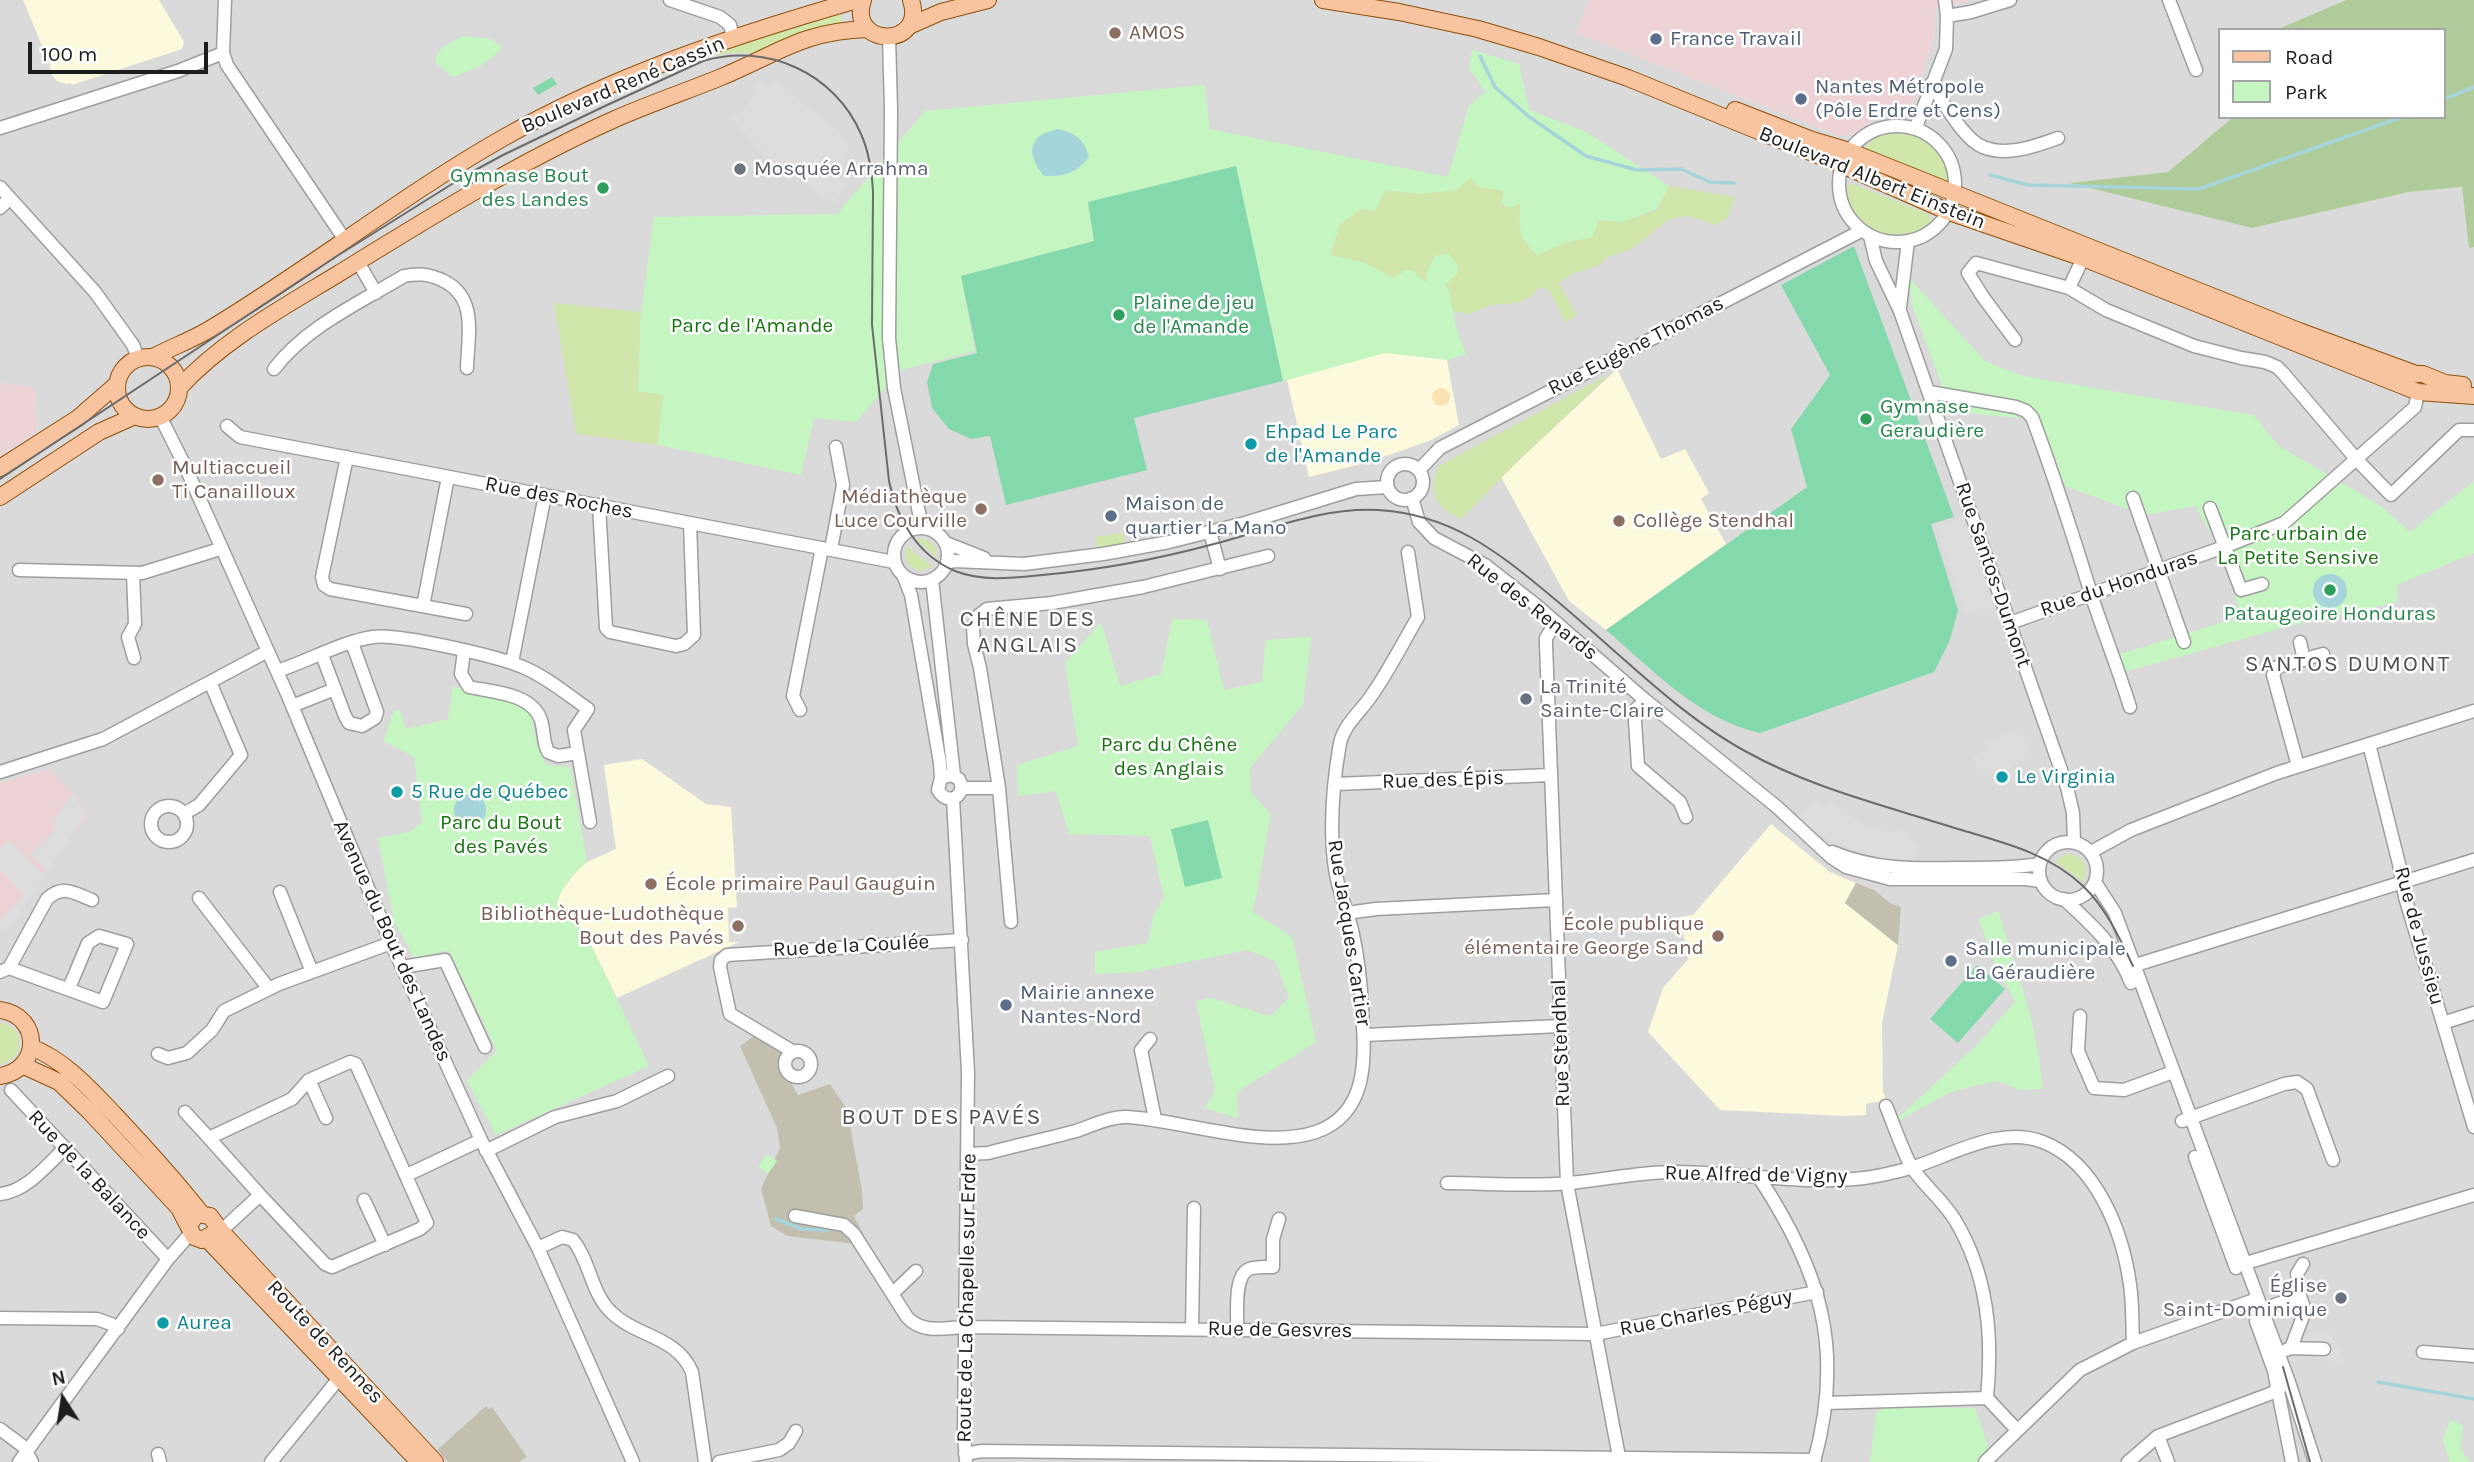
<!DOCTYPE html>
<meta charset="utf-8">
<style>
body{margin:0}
#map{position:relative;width:2474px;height:1462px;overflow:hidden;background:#eee9e3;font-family:Karla,sans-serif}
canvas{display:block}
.legend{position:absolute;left:2218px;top:28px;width:228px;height:91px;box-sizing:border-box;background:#fff;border:2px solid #a5a5a5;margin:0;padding:9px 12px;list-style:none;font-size:21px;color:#1d1d1d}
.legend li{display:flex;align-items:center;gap:14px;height:35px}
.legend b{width:35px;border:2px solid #a5a5a5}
.north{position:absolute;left:28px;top:1364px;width:70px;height:70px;-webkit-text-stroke:5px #fff;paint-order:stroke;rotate:348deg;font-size:19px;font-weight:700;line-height:28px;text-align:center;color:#1d1d1d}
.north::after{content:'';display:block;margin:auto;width:24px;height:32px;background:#1d1d1d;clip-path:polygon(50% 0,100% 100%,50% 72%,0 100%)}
.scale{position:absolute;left:28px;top:42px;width:180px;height:32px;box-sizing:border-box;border:4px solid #1d1d1d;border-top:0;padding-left:9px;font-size:21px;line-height:24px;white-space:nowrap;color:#1d1d1d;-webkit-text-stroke:5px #fff;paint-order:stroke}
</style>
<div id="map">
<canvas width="2474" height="1462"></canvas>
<ul class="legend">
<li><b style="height:9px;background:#f7c49f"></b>Road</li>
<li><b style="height:19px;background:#c5f6c1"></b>Park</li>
</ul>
<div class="north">N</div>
<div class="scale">100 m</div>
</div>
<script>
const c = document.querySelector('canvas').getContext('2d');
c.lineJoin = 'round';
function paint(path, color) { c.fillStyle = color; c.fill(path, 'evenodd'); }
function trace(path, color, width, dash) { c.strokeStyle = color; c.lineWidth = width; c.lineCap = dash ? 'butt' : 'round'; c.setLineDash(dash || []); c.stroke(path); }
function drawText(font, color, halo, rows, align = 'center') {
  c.font = font + ' Karla,sans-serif'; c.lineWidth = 5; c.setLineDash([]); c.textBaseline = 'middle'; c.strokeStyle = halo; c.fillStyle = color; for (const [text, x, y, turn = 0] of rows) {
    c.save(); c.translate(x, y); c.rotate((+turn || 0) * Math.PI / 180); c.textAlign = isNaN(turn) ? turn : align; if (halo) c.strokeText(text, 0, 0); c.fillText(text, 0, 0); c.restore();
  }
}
const residential = new Path2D(`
 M0 0H1589L1577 33 1840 136 1852 135 1871 121 1889 115H1909L1933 42 1936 10 1971 0H2346L2276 30H2220V117H2233L2168 172 2073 183 2252 228 2409 192 2463 187 2469 247H2474V1462H0V926L50 769 0 783V456L38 431 34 388 0 383Z`);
const commercial = new Path2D(`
 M1589 0H1971L1936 10 1933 42 1909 115H1889L1871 121 1852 135 1840 136 1576 33Z
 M0 383 34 387 38 431 0 456Z
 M50 769 90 814 0 926V783Z`);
const education = new Path2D(`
 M23 0H159L184 42 182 49 72 85 71 83 66 84 57 81 52 75 50 65Z
 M1385 352 1447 360 1459 425 1431 440 1369 462 1309 477 1287 380Z
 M1617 369 1661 459 1685 449 1709 493 1701 499 1726 544 1606 630 1569 601 1501 477Z
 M642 759 706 804 731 807 737 907 728 908 729 942H739L617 998 585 933 557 902 562 890 578 869 587 862 616 849 604 765Z
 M1771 824 1830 872 1856 883 1845 903 1898 945 1882 1023 1883 1091 1886 1100 1866 1104V1115L1844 1116 1720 1110 1648 1032 1663 988 1689 958 1679 917 1693 915Z`);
const construction = new Path2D(`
 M1856 883 1874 890 1890 903 1901 907 1898 945 1845 903Z
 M757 1034 786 1051 782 1062 784 1071 798 1095 830 1084 847 1109 862 1190 863 1209 854 1216 866 1240 855 1244 787 1236 771 1226 761 1189 780 1148 777 1128 740 1046Z
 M486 1406 489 1409 492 1407 527 1457 519 1462H448L437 1450Z`);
const grass = new Path2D(`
 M840 10 843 25 759 53H731L711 56 667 74 664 67Z
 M1902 131C1928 134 1955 152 1950 182L1865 150C1870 136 1888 133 1902 131Z
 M1472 177 1478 187 1505 191 1502 204 1510 208 1521 201C1518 224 1518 240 1538 255L1570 241 1591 238 1599 220 1622 222 1657 210 1669 186 1735 197 1728 217 1716 225 1688 216 1669 219 1632 249 1607 257 1600 265 1572 274 1559 283 1577 316 1565 322 1549 290 1538 287 1532 296 1517 303 1491 305 1470 314 1453 311 1449 290 1445 285 1456 274 1427 282 1406 270 1393 278 1362 262 1330 255 1340 224 1384 190 1417 194Z
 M1853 184 1928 214 1932 220C1909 245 1872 239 1855 212 1850 203 1845 195 1848 185Z
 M554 303 641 312 638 391 663 394 658 445 576 434Z
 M1611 373 1514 465 1461 519C1436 507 1427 494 1439 466Z
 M1123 533 1125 544 1097 547 1095 537Z
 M916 539C929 537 937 545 937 558Z
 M907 546 932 567 920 571 909 566 905 555Z
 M2065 854C2082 853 2091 867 2083 882L2055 861Z
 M0 1022 15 1029C24 1044 18 1061 0 1064Z`);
const forest = new Path2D(`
 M2346 0H2474V247L2469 248 2462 187 2409 192 2252 228 2070 183 2168 172 2233 117H2444V30H2276Z`);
const sand = new Path2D(`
 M1432 397a9 9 0 1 1 18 0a9 9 0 1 1-18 0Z`);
const park = new Path2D(`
 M463 36 491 39 502 47C489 64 472 71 452 77L435 62C437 48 451 42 463 36Z
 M1472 50 1519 64 1529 110 1585 131 1669 186 1657 209 1622 222 1599 220 1592 238 1570 241 1538 255C1518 240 1518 224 1521 202L1510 208 1501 203 1504 191 1478 187 1471 177 1457 190 1420 194 1385 190 1376 211 1361 209 1340 224 1330 255 1362 262 1393 278 1406 270 1414 271 1418 277 1427 282V273L1435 256 1449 253 1458 266V273L1445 285 1449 290 1456 327 1466 354 1447 360 1385 353 1283 381 1236 166 1088 202 1094 241 961 276 975 351 901 370 856 422 814 418 801 475 658 445 663 395 638 391 641 312 654 217 837 214 925 111 1205 85 1209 129 1448 177 1469 105 1486 92 1469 69Z
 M1909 278 1985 361 2023 376 2253 415 2279 446 2381 506 2410 532 2474 481V553L2397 585V602L2293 625 2124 672 2120 654 2241 617 2223 557 2196 506 2144 515 2065 486 2043 427 2021 418 1952 412 1912 305Z
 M1172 619 1207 620 1224 690 1262 682 1266 640 1311 637 1303 704 1250 768 1251 793 1271 814 1253 912 1292 937 1316 1042 1237 1092 1238 1118 1205 1108 1215 1091 1196 1001 1211 998 1270 1016 1289 998 1275 961 1247 950 1138 972 1095 974V952L1148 943 1153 917 1164 898 1150 836 1069 834 1056 791 1018 796 1017 765 1078 746 1065 663 1101 622 1120 686 1161 674Z
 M453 686 474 695 512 702 531 714 537 747 547 765 570 767 587 862C573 873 563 886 557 902L585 933 649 1066 496 1135 467 1081 497 1051 449 950 415 959 394 921 378 838 409 832 422 823 414 757 383 741 394 711 400 710 406 729 448 719Z
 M1998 911C2015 967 2040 1031 2042 1089L2020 1090 1998 1081 1973 1086 1949 1093 1900 1120 1898 1118 1977 1045 2015 1002 1991 955 1979 919Z
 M767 1154 777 1161 768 1174 758 1166Z
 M1882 1407 1975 1408 1989 1449 1977 1462H1870L1876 1415Z
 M2450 1419 2463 1426 2460 1448 2470 1462H2450L2443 1441Z`);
const pitch = new Path2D(`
 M552 77 557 84 538 95 533 88Z
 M1236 166 1283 381 1134 418 1147 470 1006 505 990 436 971 439 949 429 932 408 927 382 933 364 977 353 961 276 1094 241 1088 202Z
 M1854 246 1954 517 1931 524 1958 610 1950 640 1934 672 1760 733C1698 719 1653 670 1606 630L1807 487 1791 429 1830 375 1781 285Z
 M1208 820 1222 878 1185 887 1171 829Z
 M1977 965 2005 989 1958 1043 1930 1019Z`);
const parking = new Path2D(`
 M772 80 838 131 850 150 839 176 846 182 836 202 824 198 759 149 731 118 747 108 758 83 769 89Z
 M1966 517 1994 609 1964 612 1936 524Z
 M2022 729 2033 759 2013 764 2014 768 1996 771 1977 770 1973 756 1986 751 1983 742Z
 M72 794 87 813 48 872 30 854 56 829 53 820Z
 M1813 802 1824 808 1829 802 1862 824 1884 830 1910 832 1913 844 1918 846 1913 860 1876 858 1859 853 1819 834 1796 819Z
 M10 840 45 877 8 931 0 927V919L24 895 0 869V849Z
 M2329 1328 2332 1338 2345 1358 2341 1365 2309 1356 2303 1338Z`);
const water = new Path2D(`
 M1057 129C1076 133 1084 139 1089 157 1075 174 1066 176 1044 176 1034 164 1025 147 1041 135 1045 132 1053 131 1057 129Z
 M2313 591a17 17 0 1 1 34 0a17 17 0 1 1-34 0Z
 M454 810a16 16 0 1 1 32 0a16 16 0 1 1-32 0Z`);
const stream = new Path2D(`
 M1480 56 1495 87 1528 116 1586 156 1637 170 1681 169 1710 182 1734 183
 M2444 99 2474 87
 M1990 175 2028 185 2199 189 2402 117
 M776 1219 802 1229 828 1230
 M2378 1382 2474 1399`);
const minor = new Path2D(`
 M225 0 223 53 227 65 345 240
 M670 0 720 17 730 25 733 37
 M2169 0 2196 70
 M1947 16 1971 12 2010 0
 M889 37 891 110 889 338 894 388 922 528
 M1931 84C1943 101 1964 140 1983 147 2007 157 2036 146 2058 138
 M1839 184a58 58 0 1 1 116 0a58 58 0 1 1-116 0Z
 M1916 127 1946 49 1947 16 1945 0
 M0 128 178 71 223 53
 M0 187 95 292 133 345 138 358
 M0 208 10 198
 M1870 236 1876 261 1900 311 2067 787 2073 813 2074 842
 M358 262 376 293
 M2069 288 2083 258
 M1900 307 1908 241
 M2015 340 1983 297 1968 273 1976 263 2069 288 2106 310 2194 346 2241 358 2265 362 2277 367 2283 373 2357 460 2391 495 2459 430H2474
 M274 369C306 327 359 303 404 276 418 273 428 274 442 280 478 297 468 334 467 368
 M1929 392 2016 407 2026 411 2032 417C2055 477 2074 539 2093 600 2105 636 2119 671 2130 707
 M160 416 185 466 288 696 391 943 481 1140 538 1248 633 1462
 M227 426 240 437 894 562
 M347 457 322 577 324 585 330 589 466 614
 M1387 482a18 18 0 1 1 36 0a18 18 0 1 1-36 0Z
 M1419 470 1440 448 1861 231
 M1412 498 1419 522 1434 538 1485 565 1536 605 1645 700 1777 807 1832 858 1846 867 1890 879H2025L2041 881
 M2133 498 2184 642
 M599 505 606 628 610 632 676 646 684 644 694 635 690 523
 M2210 508 2241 590 2262 584
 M894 555a27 27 0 1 1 54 0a27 27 0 1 1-54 0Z
 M1210 532 1220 569
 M946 543 984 558
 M831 549 843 485 836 447
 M947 563 954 561 1024 564 1103 554 1169 542 1245 523 1356 489 1387 487
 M19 570 142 573 220 549
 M133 573 135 624 128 637 134 658
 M904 577 911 595 940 763 941 778 938 790C947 807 968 796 959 779L951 775 941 778
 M932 580 954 775
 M423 606 448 477
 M1556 622 1546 638V645L1567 1183 1620 1462
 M2010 623 2224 547 2284 523 2415 407 2418 392
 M2300 642 2304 660
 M464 651 461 674 469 687C492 692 532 693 541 720 544 730 543 742 548 752L558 756 578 753
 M322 655 345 716 349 723 362 726 375 718 377 712 352 643
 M512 662 545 495
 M277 671C309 661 340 642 373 637 398 633 501 657 525 668 548 678 568 695 588 709L574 730 590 822
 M1645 700 1637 708 1635 721 1638 766 1680 802 1686 817
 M292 706 335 689
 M800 710 793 696 822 548
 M2369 744 2399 864 2405 897 2474 1127
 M2298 766 2273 675 2277 667 2323 654
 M0 772 103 739 268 651
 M1336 784 1550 775
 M962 788H999
 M953 799 968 1072 964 1435 966 1460
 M151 824a18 18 0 1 1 36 0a18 18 0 1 1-36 0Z
 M185 813 199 805 241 755 210 682
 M2039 871a29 29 0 1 1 58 0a29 29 0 1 1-58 0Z
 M1832 852C1876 870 1913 869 1959 868 1987 868 2013 868 2040 864
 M2091 852 2131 830 2277 773 2474 711
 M2095 882 2115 913 2289 1382 2315 1462
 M280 892 312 972
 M199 898 269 989
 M2064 899C2091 924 2118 948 2131 983
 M1347 913 1376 909 1555 900
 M1011 922 999 788 980 668 974 644 973 627 978 616 987 609 1052 603 1143 587 1268 556
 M402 967 445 960 485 1047
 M9 968 47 899C63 884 74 893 92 900
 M2126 968 2474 860
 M0 972 9 968 103 1002 127 944 99 936 88 943 69 988
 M2080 1016 2078 1051 2094 1088 2124 1090 2173 1072
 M2443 1023 2474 1013
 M1365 1035 1560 1026
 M1150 1039 1141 1050 1155 1119
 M785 1064a13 13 0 1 1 26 0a13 13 0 1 1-26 0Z
 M792 1051 730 1014 720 967 721 960 727 955 962 940
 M158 1054 168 1058 187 1053 212 1030 224 1011 279 984 391 943
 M309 1080 326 1118
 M11 1090 168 1259
 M1886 1106C1894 1125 1901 1147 1911 1166 1922 1184 1943 1200 1955 1220 1988 1275 1993 1336 1987 1398L2017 1430
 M185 1112 209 1138
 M2182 1121 2284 1084 2297 1082 2307 1089 2333 1160
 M486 1151 555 1117 617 1101 668 1076
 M968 1154 988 1153C1018 1145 1047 1139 1076 1131 1091 1126 1111 1116 1127 1117 1183 1120 1262 1150 1316 1132 1370 1113 1365 1055 1362 1009 1361 983 1358 956 1352 930 1347 910 1338 890 1335 869 1329 828 1333 783 1340 743 1344 725 1359 713 1369 699 1388 673 1402 644 1418 617L1408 552
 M2195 1157 2236 1268
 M407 1175 481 1140
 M1758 1176C1821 1271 1845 1349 1814 1462
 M1447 1183C1487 1183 1529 1187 1569 1183 1606 1180 1642 1171 1679 1172 1741 1173 1803 1185 1864 1178 1880 1176 1896 1172 1911 1168 1952 1155 2000 1125 2043 1142 2097 1163 2123 1233 2130 1285 2133 1304 2132 1324 2133 1343
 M0 1194C26 1192 47 1165 65 1148
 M364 1200 385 1245
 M795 1216 844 1225 854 1234 907 1317C922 1334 945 1328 965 1327L1595 1334 1817 1292
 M221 1231 260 1195 209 1138 292 1099 309 1080 350 1062 356 1064 427 1223 420 1229 332 1267 325 1264 260 1195
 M538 1248 562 1237 573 1240C590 1261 591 1293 611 1312 636 1337 677 1336 692 1372L705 1462
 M2236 1266 2474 1195
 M893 1293 916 1271
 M2300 1296 2297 1274 2303 1264
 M2261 1310 2300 1296 2305 1311 2291 1348
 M0 1318 97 1319 111 1324 118 1329
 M2256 1321 2274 1371 2292 1462
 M1192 1329 1194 1208
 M1237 1330C1238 1315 1233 1276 1249 1269 1256 1266 1266 1267 1273 1267V1239L1279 1219
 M2286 1350 2291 1348 2324 1349
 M2423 1352 2474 1356
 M1827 1403 1987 1398
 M0 1429 24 1447 32 1462
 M2158 1436 2168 1462
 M158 1454 160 1462
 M965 1454 982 1451 1814 1460
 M19 1462 168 1259 190 1234
 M271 1462 336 1382 345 1374
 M719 1462 779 1450 789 1443 796 1431
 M1985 1462 2080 1370 2133 1343 2257 1299
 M2128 1462 2158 1436 2272 1393 2282 1386`);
const major = new Path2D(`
 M863 0C847 48 927 49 911 0
 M1323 0 1399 12 1478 29 1539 47 1628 78 1842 165 1949 212 2083 258 2418 392 2474 396
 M909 26 941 12 988 0
 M1735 110 1812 140 1849 151 2299 331 2416 374H2423L2445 383 2463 385
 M153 357C172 347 192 340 210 329 310 269 401 196 503 138 614 75 735 35 857 0
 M117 388a31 31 0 1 1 62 0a31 31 0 1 1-62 0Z
 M179 388C223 340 282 308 338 274 427 219 519 162 615 119 649 104 684 92 719 78 776 55 801 31 868 29
 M0 468 78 418 117 384
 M0 497 99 432 135 416
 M0 1010C42 1016 41 1070 0 1076
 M31 1047C66 1061 89 1088 115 1115 145 1147 174 1179 201 1213
 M22 1065 59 1082 89 1111 179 1208 194 1237 202 1240 214 1233
 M189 1225 197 1214 210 1216 221 1231 435 1462
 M207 1239 419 1462`);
const tram = new Path2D(`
 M0 479 337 256 468 174 503 155 605 106 703 61C766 42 835 73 861 134 869 152 872 172 873 192L872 325 889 481C897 519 917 555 955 571 983 582 1013 578 1042 575 1100 570 1158 559 1214 544 1268 530 1322 507 1378 510 1451 514 1498 552 1551 596 1612 646 1677 714 1745 751 1811 788 1886 806 1958 829 2001 842 2049 853 2083 886 2106 908 2119 937 2133 966
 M2283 1367 2310 1462`);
const markers = [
 [1115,33,7,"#8d6e63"],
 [1656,39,7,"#5c6f8a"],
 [1801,99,7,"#5c6f8a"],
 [740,169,7,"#6b7280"],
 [603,188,7,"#2e9e5b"],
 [1119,315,7,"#2e9e5b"],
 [1866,419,7,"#2e9e5b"],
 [1251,444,7,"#0f9aa8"],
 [158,480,7,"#8d6e63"],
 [981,509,7,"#8d6e63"],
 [1111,516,7,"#5c6f8a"],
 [1619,521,7,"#8d6e63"],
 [2330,590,7,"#2e9e5b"],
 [1526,699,7,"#6b7280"],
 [2002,777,7,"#0f9aa8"],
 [397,792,7,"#0f9aa8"],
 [651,884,7,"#8d6e63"],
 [738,926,7,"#8d6e63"],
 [1718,936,7,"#8d6e63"],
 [1951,961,7,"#5c6f8a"],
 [1006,1005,7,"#5c6f8a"],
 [2341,1298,7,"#6b7280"],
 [163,1323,7,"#0f9aa8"]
];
const educationNames = [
 ["AMOS",1129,33],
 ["Multiaccueil",172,468],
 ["Ti Canailloux",172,492],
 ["Médiathèque",967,497,"right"],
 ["Luce Courville",967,521,"right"],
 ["Collège Stendhal",1633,521],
 ["École primaire Paul Gauguin",665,884],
 ["Bibliothèque-Ludothèque",724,914,"right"],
 ["Bout des Pavés",724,938,"right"],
 ["École publique",1704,924,"right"],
 ["élémentaire George Sand",1704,948,"right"]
];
const serviceNames = [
 ["France Travail",1670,39],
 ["Nantes Métropole",1815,87],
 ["(Pôle Erdre et Cens)",1815,111],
 ["Maison de",1125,504],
 ["quartier La Mano",1125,528],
 ["Salle municipale",1965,949],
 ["La Géraudière",1965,973],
 ["Mairie annexe",1020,993],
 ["Nantes-Nord",1020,1017]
];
const streetNames = [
 ["Boulevard René Cassin",623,85,-23],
 ["Boulevard Albert Einstein",1872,178,22],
 ["Rue Eugène Thomas",1636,346,-27],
 ["Rue des Roches",559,498,11],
 ["Rue Santos-Dumont",1993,575,71],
 ["Rue du Honduras",2119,584,-19],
 ["Rue des Renards",1532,607,38],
 ["Rue des Épis",1443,780,-2],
 ["Rue Jacques Cartier",1349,933,81],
 ["Rue de Jussieu",2419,936,75],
 ["Avenue du Bout des Landes",392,941,66],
 ["Rue de la Coulée",851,946,-3],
 ["Rue Stendhal",1561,1043,-92],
 ["Rue de la Balance",89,1175,47],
 ["Rue Alfred de Vigny",1756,1175,1],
 ["Route de La Chapelle sur Erdre",967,1298,-89],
 ["Rue Charles Péguy",1706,1313,-11],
 ["Rue de Gesvres",1280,1330,1],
 ["Route de Rennes",325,1342,47]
];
const worshipNames = [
 ["Mosquée Arrahma",754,169],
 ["La Trinité",1540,687],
 ["Sainte-Claire",1540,711],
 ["Église",2327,1286,"right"],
 ["Saint-Dominique",2327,1310,"right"]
];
const leisureNames = [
 ["Gymnase Bout",589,176,"right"],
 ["des Landes",589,200,"right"],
 ["Plaine de jeu",1133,303],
 ["de l'Amande",1133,327],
 ["Gymnase",1880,407],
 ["Geraudière",1880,431],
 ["Pataugeoire Honduras",2330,614,"center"]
];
const parkNames = [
 ["Parc de l'Amande",752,326],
 ["Parc urbain de",2298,534],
 ["La Petite Sensive",2298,558],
 ["Parc du Chêne",1169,745],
 ["des Anglais",1169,769],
 ["Parc du Bout",501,823],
 ["des Pavés",501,847]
];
const cultureNames = [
 ["Ehpad Le Parc",1265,432],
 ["de l'Amande",1265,456],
 ["Le Virginia",2016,777],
 ["5 Rue de Québec",411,792],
 ["Aurea",177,1323]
];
const neighbourhoodNames = [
 ["CHÊNE DES",1028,619],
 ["ANGLAIS",1028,645],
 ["SANTOS DUMONT",2348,664],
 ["BOUT DES PAVÉS",942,1117]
];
paint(residential, '#dbdada');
paint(commercial, '#eed3d6');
paint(education, '#fdf9dc');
paint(construction, '#c2bfaf');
paint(grass, '#d0e6ab');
paint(forest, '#afcb9a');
paint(sand, '#fbe2b3');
paint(park, '#c5f6c1');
paint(pitch, '#84d9ac');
paint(parking, '#ddd');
paint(water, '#a5d5da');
trace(stream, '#a5d5da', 3.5);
trace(minor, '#9e9e9e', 15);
trace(major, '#8f4e07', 18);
trace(minor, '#fff', 12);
trace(major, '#f7c49f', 16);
trace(tram, '#6b6b6b', 2);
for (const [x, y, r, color] of markers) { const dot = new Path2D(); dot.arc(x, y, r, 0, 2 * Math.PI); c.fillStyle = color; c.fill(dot); trace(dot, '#fff', 2.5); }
drawText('21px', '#785e54', '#fff', educationNames, 'left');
drawText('21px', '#4e5e75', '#fff', serviceNames, 'left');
drawText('21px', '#1d1d1d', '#fff', streetNames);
drawText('21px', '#5b616d', '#fff', worshipNames, 'left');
drawText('21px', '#27864d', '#fff', leisureNames, 'left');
drawText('21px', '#167510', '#fff', parkNames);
drawText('21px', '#0d838f', '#fff', cultureNames, 'left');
c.letterSpacing = '2px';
drawText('23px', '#505050', '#fff', neighbourhoodNames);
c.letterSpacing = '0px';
</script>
